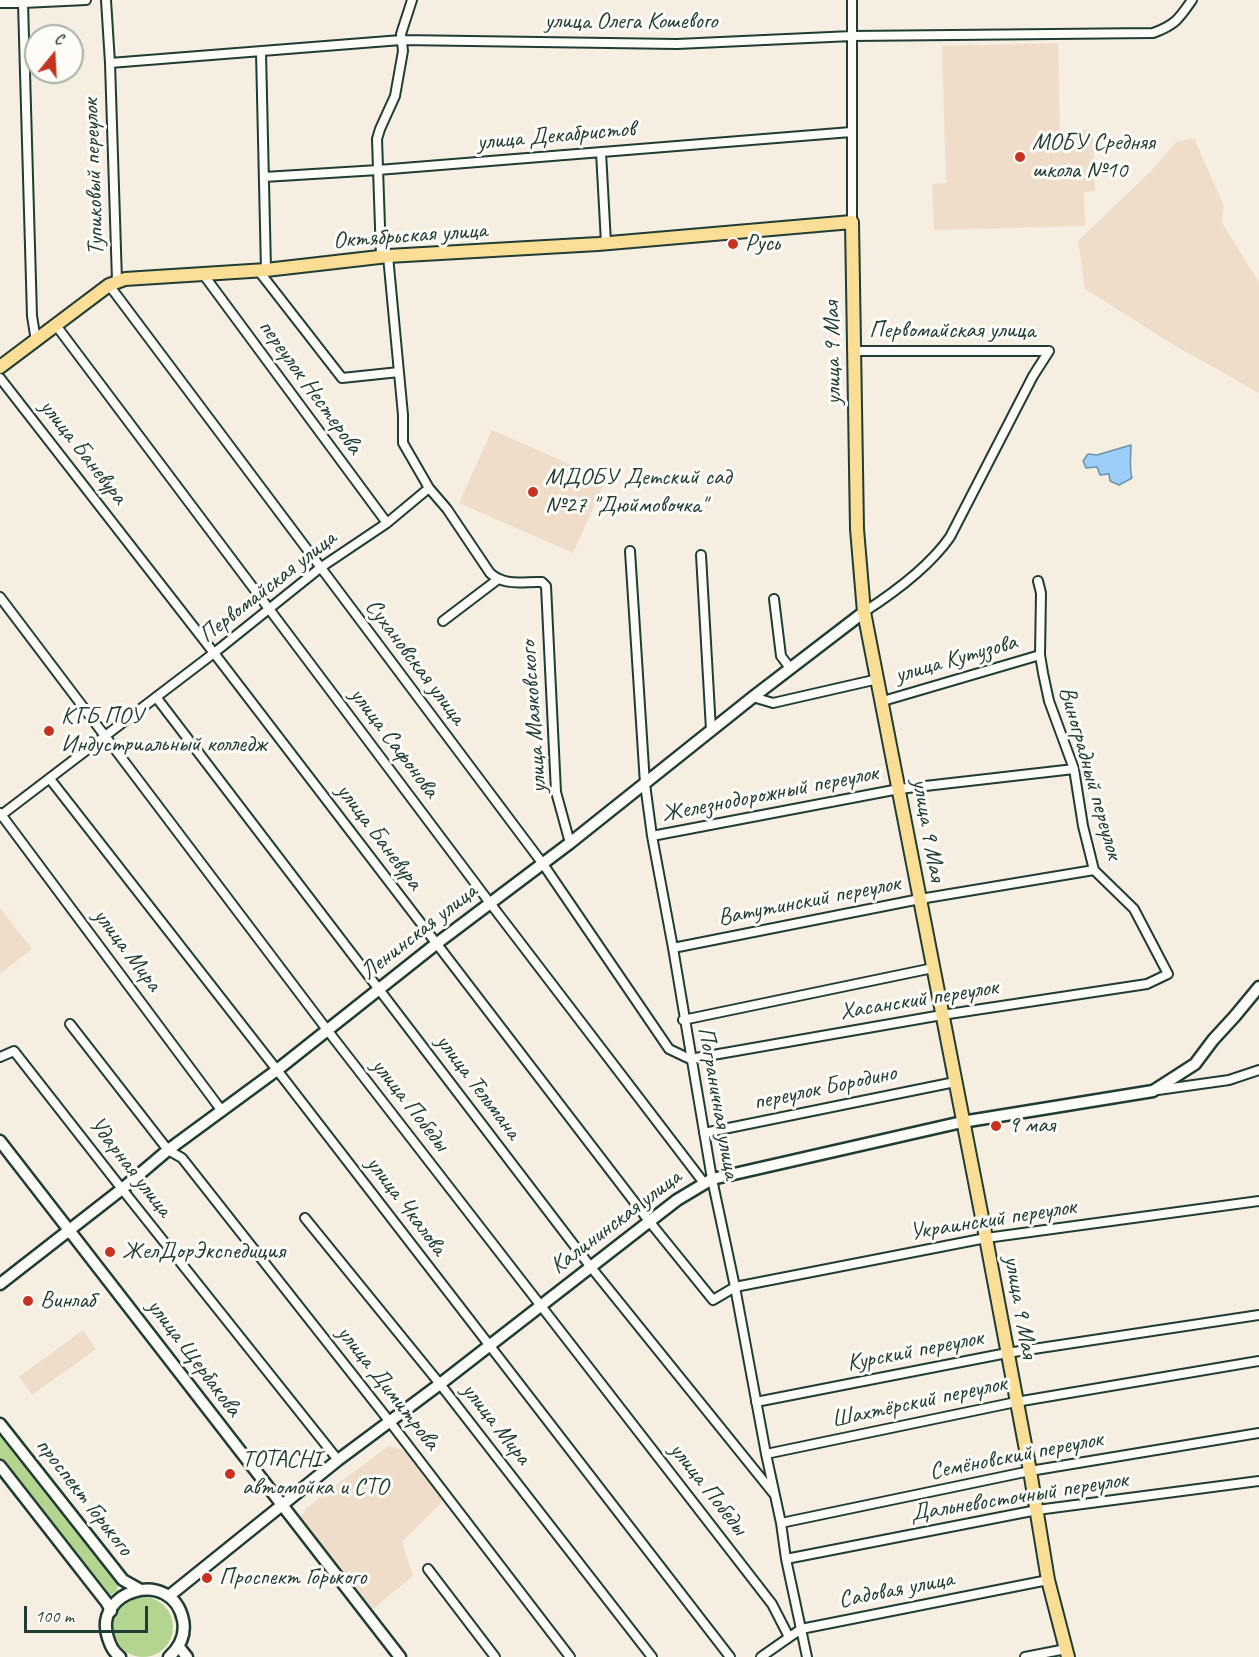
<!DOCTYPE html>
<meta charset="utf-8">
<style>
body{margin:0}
#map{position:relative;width:1259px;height:1657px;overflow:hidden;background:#f7eee2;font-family:Caveat,sans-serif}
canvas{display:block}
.north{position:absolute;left:24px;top:24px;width:60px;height:60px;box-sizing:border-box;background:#fdfcf7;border:2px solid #a4b0a9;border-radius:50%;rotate:18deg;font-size:16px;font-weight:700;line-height:24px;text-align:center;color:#1f3d34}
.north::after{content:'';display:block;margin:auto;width:21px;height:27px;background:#c8321e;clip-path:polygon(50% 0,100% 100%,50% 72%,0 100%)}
.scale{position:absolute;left:24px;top:1606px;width:124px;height:27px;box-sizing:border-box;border:3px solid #1f3d34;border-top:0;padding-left:8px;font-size:18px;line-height:21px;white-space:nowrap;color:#1f3d34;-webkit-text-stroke:4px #fdfcf7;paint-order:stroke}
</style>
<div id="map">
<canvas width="1259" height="1657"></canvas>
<div class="north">С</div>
<div class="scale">100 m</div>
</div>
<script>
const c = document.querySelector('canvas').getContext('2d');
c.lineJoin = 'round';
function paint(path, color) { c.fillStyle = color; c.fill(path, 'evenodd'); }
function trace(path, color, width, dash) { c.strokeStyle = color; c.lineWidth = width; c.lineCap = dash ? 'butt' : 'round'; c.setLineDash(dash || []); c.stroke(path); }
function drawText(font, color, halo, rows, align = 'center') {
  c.font = font + ' Caveat,sans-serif'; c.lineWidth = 6; c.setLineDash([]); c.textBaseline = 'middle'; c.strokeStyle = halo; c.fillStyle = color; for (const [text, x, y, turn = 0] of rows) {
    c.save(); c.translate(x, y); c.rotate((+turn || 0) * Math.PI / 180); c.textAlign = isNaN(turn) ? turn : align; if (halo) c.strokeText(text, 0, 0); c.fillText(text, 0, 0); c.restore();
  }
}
const built = new Path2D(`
 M1058 43 1060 131 1093 130 1095 191 1084 192 1085 226 934 230 932 184 946 183 942 46Z
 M1194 138 1224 206 1222 223 1259 282V393L1174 345 1085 289 1078 241 1151 171 1176 142Z
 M492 430 606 480 573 553 459 503Z
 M0 908 32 949 0 974Z
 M83 1330 96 1349 32 1395 19 1377Z
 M389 1446 406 1451 445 1499 402 1542 413 1576 373 1609 301 1518 307 1508 324 1494Z`);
const green = new Path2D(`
 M0 1433 118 1583 117 1591 111 1595 104 1592 0 1459Z
 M113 1627a30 30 0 1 1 60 0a30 30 0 1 1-60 0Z`);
const water = new Path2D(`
 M1131 445C1131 457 1129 467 1132 478L1119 485 1110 481 1109 474 1100 475 1097 467 1086 468 1083 461 1088 454 1097 455Z`);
const minor = new Path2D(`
 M106 0 110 63 117 281
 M0 3H23
 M261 52 266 270
 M110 63 401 40 677 44 852 36 1153 33C1175 25 1179 19 1192 0
 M601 152 606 243
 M264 177 378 170 851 132
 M852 222V0
 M381 256 377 139 380 129 395 96 403 51 401 34 412 0
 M388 256 403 415V443L429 488 447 509 490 573C505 587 524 581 542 582L546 586 556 792 570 843
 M258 270 342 378 399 372
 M203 274 387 523
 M109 285 543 864 669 1049 690 1059 942 1015 1147 984 1168 974 1134 909 1094 870 1083 826 1074 769 1049 701 1043 673 1040 655 1041 593 1038 581
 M55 324 490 903 704 1183
 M36 341 32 316 23 3 86 0
 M855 351H1049
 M0 378 214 653 649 1221 713 1300 735 1287 986 1238 1259 1201
 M630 551 645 784 652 836 673 948 712 1179 735 1287 766 1454 781 1523 786 1559 807 1657
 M701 555 711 730
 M0 597 328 1031 772 1604 789 1637
 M774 599 781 656 790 668
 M864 612C895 592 929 567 950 537L1033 376 1049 351
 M443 621 497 580
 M156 697 590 1266 774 1494
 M753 697 773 703 878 679
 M883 701 1040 655
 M50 779 277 1070 730 1657
 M0 813 222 1111
 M0 816 214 653 320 568 387 523 429 488
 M652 836 899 789 1074 769
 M673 948 920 899 1094 870
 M683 1020 933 968
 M70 1024 168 1150 182 1158 390 1422 570 1657
 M0 1057 14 1051 122 1189 338 1460
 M1158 1090 1229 1080 1259 1070
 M704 1133 955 1082
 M305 1218 440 1384 652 1657
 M756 1402 1007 1353 1259 1315
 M766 1454 1016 1402 1259 1361
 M781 1523 1030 1471 1259 1433
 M786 1559 1037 1510 1259 1481
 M428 1569 495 1657
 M761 1657 801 1629 1048 1580
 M1025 1657 1066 1649`);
const tertiary = new Path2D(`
 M962 1122 1153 1091 1195 1064 1213 1040 1235 1016 1259 987
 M0 1424 123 1580 139 1589
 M0 1466 107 1603 111 1611
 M179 1647 187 1657`);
const secondary = new Path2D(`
 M0 1141 400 1657
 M0 1284 122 1189 168 1150 277 1070 436 944 570 843 753 697 864 612
 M169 1596 338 1460 440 1384 677 1200 712 1179 962 1122
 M120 1657C113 1651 111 1647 108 1638 92 1590 172 1567 183 1620 186 1635 180 1647 169 1657`);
const primary = new Path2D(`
 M0 367 109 285 125 279 266 270 388 256 598 244 852 222 857 529 864 612 986 1238 1030 1471 1048 1580 1068 1657`);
const markers = [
 [1020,157,6,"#c8321e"],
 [733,244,6,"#c8321e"],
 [533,492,6,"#c8321e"],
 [49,731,6,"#c8321e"],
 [996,1126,6,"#c8321e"],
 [110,1252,6,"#c8321e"],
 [28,1301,6,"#c8321e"],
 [230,1474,6,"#c8321e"],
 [207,1578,6,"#c8321e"]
];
const streetNames = [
 ["улица Олега Кошевого",631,22],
 ["улица Декабристов",556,136,-5],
 ["Тупиковый переулок",94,177,-92],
 ["Октябрьская улица",410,236,-4],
 ["Первомайская улица",952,331],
 ["улица 9 Мая",833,353,-91],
 ["переулок Нестерова",310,387,54],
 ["улица Баневура",83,452,52],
 ["Первомайская улица",268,587,-38],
 ["улица Кутузова",956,659,-16],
 ["Сухановская улица",415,662,53],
 ["улица Маяковского",534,717,-94],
 ["улица Сафонова",394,743,53],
 ["Виноградный переулок",1090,773,74],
 ["Железнодорожный переулок",770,794,-11],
 ["улица 9 Мая",928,830,80],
 ["улица Баневура",379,837,53],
 ["Ватутинский переулок",809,901,-11],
 ["Ленинская улица",419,932,-38],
 ["улица Мира",127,950,53],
 ["Хасанский переулок",919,1000,-9],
 ["улица Тельмана",478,1087,53],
 ["переулок Бородино",825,1088,-12],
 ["Пограничная улица",718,1103,80],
 ["улица Победы",410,1105,52],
 ["Ударная улица",130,1167,52],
 ["улица Чкалова",406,1206,53],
 ["Украинский переулок",993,1220,-9],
 ["Калининская улица",616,1222,-37],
 ["улица 9 Мая",1020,1307,80],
 ["Курский переулок",915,1351,-11],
 ["улица Щербакова",194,1358,53],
 ["улица Димитрова",388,1388,52],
 ["Шахтёрский переулок",919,1402,-12],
 ["улица Мира",496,1424,52],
 ["Семёновский переулок",1016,1456,-11],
 ["улица Победы",708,1489,52],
 ["проспект Горького",84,1497,52],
 ["Дальневосточный переулок",1019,1497,-9],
 ["Садовая улица",896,1590,-11]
];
const poiNames = [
 ["МОБУ Средняя",1032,143],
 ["школа №10",1032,171],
 ["Русь",745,244],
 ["МДОБУ Детский сад",545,478],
 ["№27 \"Дюймовочка\"",545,506],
 ["КГБ ПОУ",61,717],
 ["Индустриальный колледж",61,745],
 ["9 мая",1008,1126],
 ["ЖелДорЭкспедиция",122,1252],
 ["Винлаб",40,1301],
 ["TOTACHI",242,1460],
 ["автомойка и СТО",242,1488],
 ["Проспект Горького",219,1578]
];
paint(built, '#efddc9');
paint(green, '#b4d58f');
paint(water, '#9ccef9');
trace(water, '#6a94aa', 1.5);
trace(minor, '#1f3d34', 12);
trace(tertiary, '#1f3d34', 15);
trace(secondary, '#1f3d34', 15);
trace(primary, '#1f3d34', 16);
trace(minor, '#fdfcf7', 8);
trace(tertiary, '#fdfcf7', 10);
trace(secondary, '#fdfcf7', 10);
trace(primary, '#fbde96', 12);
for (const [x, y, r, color] of markers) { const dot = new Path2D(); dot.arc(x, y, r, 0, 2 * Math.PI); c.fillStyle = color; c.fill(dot); trace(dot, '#fdfcf7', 2); }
drawText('24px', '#1f3d34', '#fdfcf7', streetNames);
drawText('24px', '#1f3d34', '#fdfcf7', poiNames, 'left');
</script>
